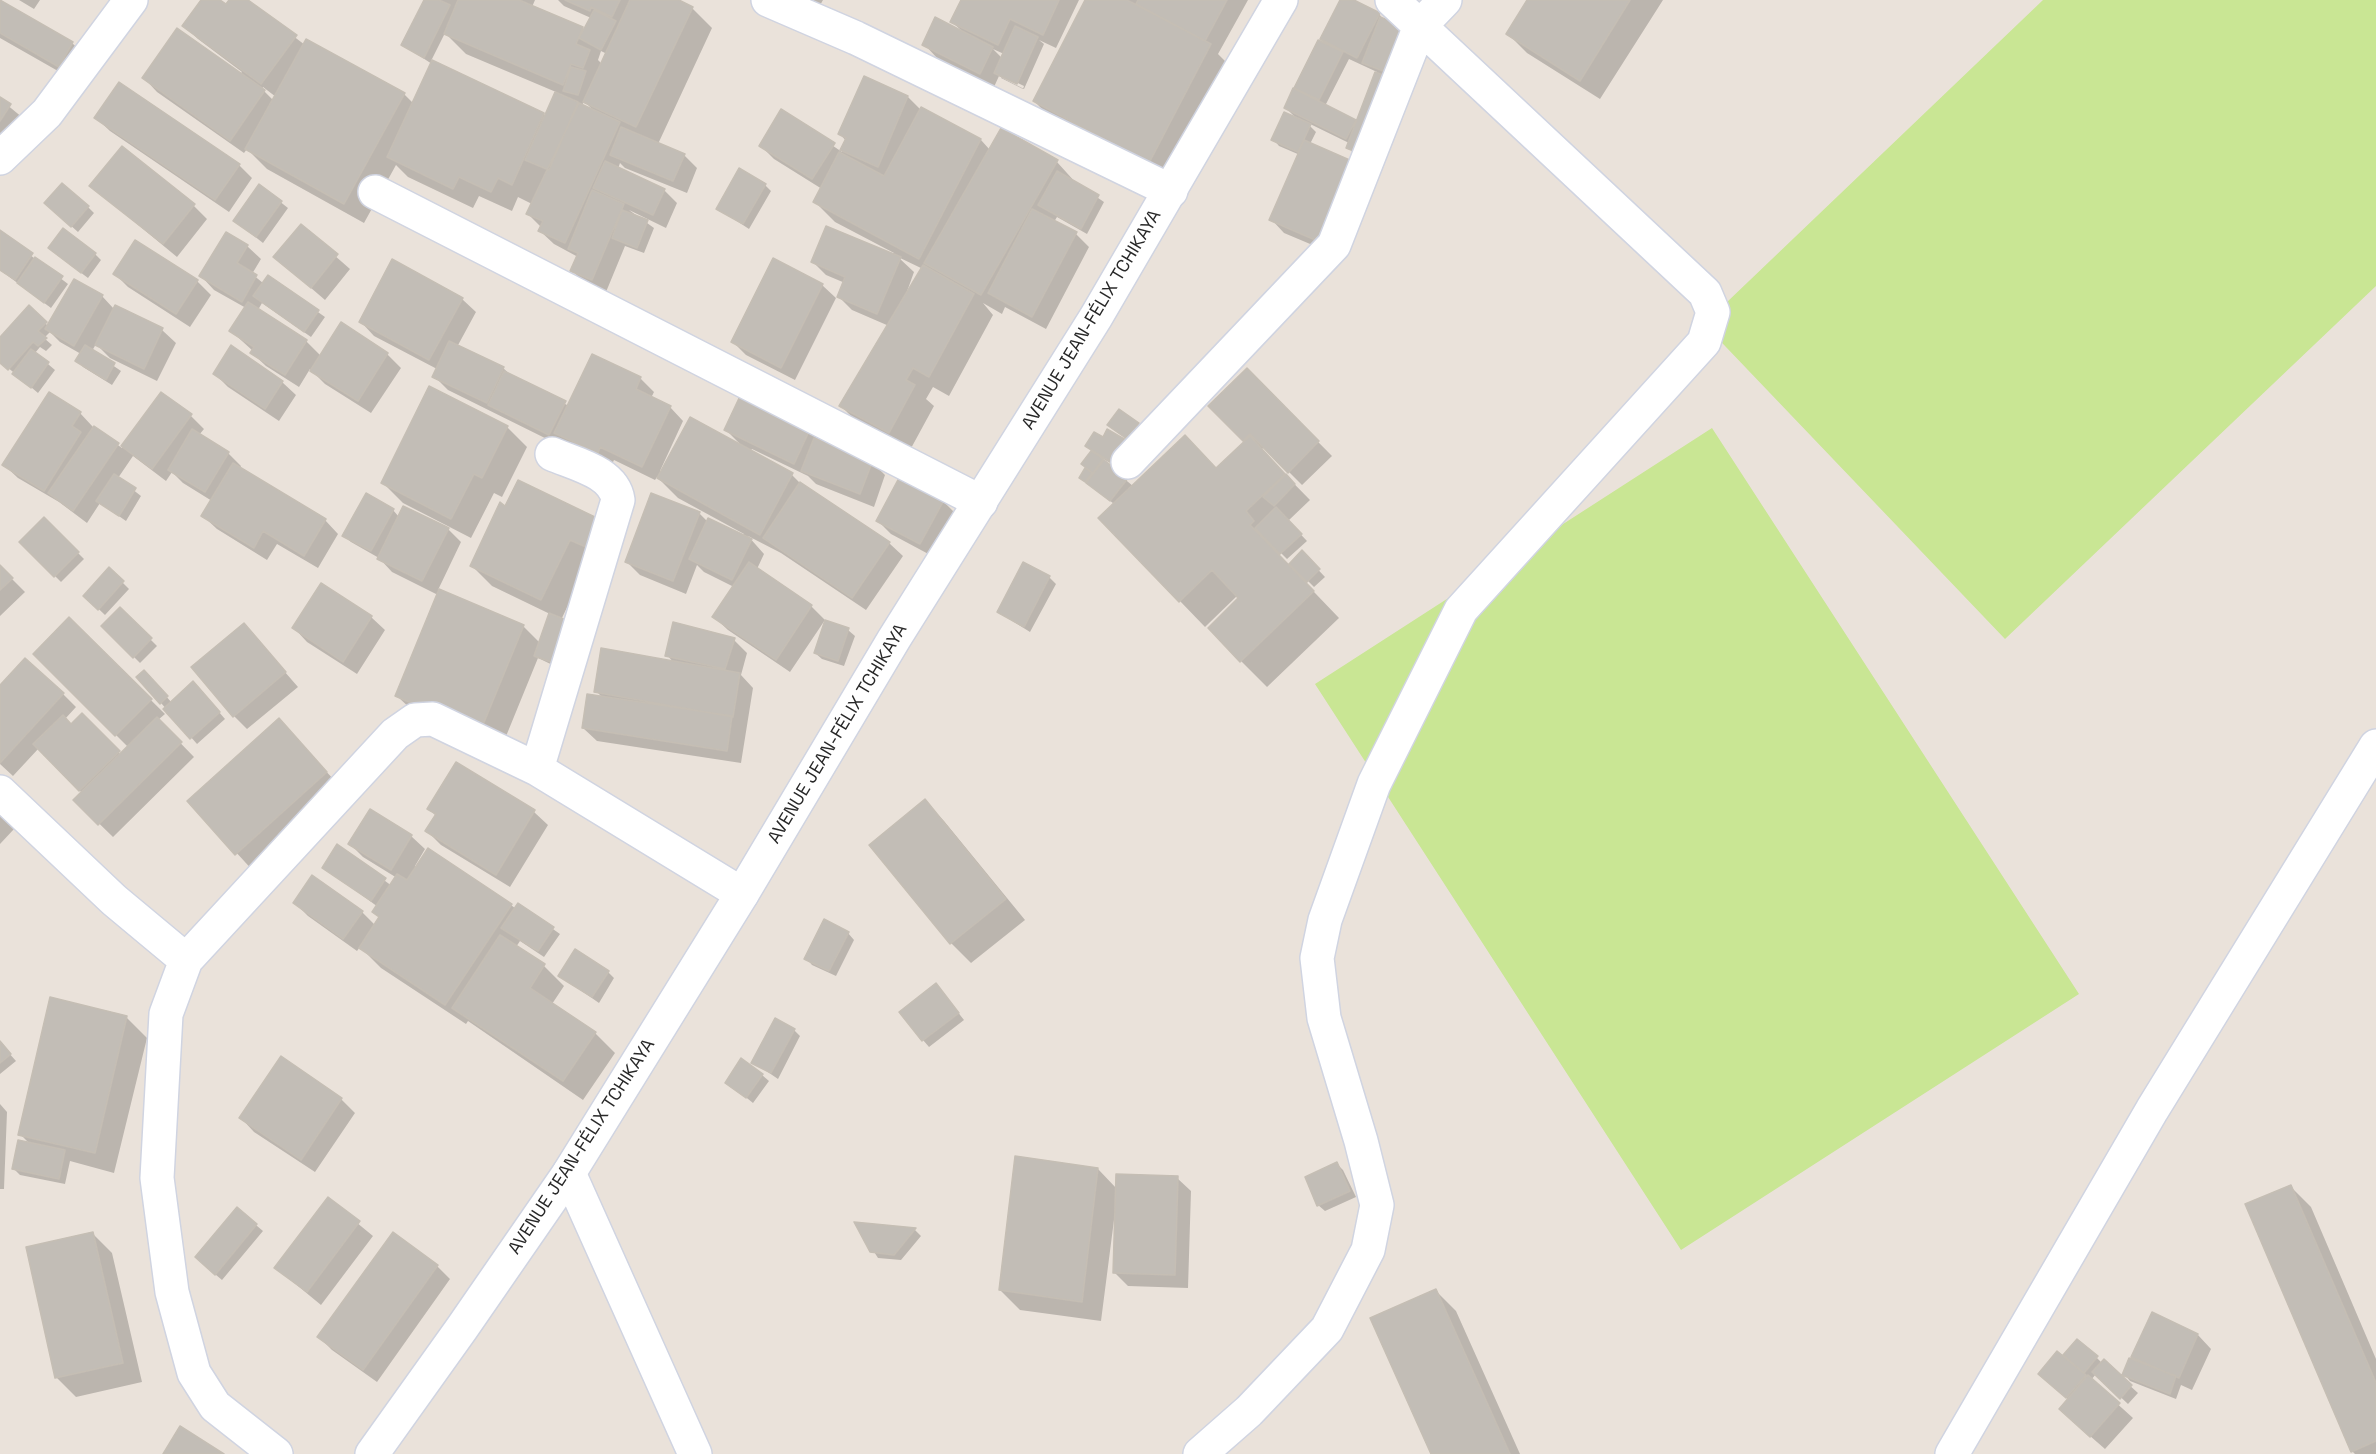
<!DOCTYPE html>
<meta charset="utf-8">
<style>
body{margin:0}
canvas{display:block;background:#eae2da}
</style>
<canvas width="2376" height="1454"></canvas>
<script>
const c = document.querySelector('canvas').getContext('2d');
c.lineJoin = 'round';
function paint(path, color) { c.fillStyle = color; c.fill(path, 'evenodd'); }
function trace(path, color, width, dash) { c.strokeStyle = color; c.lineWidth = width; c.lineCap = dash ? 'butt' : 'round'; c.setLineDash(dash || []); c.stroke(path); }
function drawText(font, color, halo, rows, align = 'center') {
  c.font = font + ' "Space Grotesk",sans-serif'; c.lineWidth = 4.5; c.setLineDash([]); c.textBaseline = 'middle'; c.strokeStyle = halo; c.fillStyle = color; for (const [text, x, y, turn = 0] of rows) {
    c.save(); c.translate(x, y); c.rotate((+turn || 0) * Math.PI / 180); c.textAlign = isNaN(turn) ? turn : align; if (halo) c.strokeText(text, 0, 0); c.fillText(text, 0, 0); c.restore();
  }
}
const pitch = new Path2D(`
 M2043 0H2376V286L2005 639 1704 324Z
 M1712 428 2079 994 1681 1250 1315 684Z`);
const shadow = new Path2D(`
 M19 0H40L34 9Z
 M203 0H217L226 6 230 0H246L305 45 307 41 404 94 414 104 432 64 403 45 425 0H535L532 7 585 31 591 18 564 6 558 0H675L692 8 712 28 658 144 684 155 697 168 687 193 625 168 620 163 618 169 664 190 677 203 666 228 629 210 654 228 644 253 625 246 606 292 585 284 572 270 578 257 554 244 540 231 542 228 528 214 532 204 518 197 512 211 479 196 473 208 408 177 396 165 364 223 267 169 247 149 244 153 157 92 144 78 240 74 242 72 198 39 184 26ZM445 33 466 54 556 92 546 116 431 61ZM601 51 607 54 602 64 598 60ZM263 87 276 97 274 101 262 89ZM584 101 594 111 582 106Z
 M804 0H823L819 7Z
 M963 0H1079L1056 48 1039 40 1044 44 1024 89 999 76 994 87 937 58 924 44 963 32 952 22ZM993 49 1004 54 1002 58ZM1001 75 1024 86 1023 89 1001 78Z
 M1087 0H1248L1218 54 1230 66 1169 182 1054 121 1034 101Z
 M1342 0H1351L1379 14 1385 21 1411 30 1354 154 1348 147 1349 143 1306 122 1316 132 1310 144 1341 257 1284 233 1271 219 1300 155 1279 146 1273 139 1297 119 1285 107 1319 42 1330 47 1322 39ZM1349 59 1377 72 1357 123 1325 106Z
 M1529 0H1663L1600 99 1527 53 1507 33Z
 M0 2 72 43 86 56 72 79 0 38Z
 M864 78 908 97 921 110 981 140 990 150 1057 162 1076 183 1104 202 1087 234 1057 217 1054 222 1076 234 1089 247 1046 329 1005 307 1002 314 983 303 993 315 949 396 933 387 926 399 934 406 909 452 861 426 841 406 889 326 852 310 839 297 845 283 826 275 813 262 894 253 835 222 815 202 822 189 774 159 761 146 782 111 842 152 846 141 840 134ZM898 257 923 269 904 300 914 272Z
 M0 99 23 118 0 138Z
 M96 118 239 165 252 178 229 212 110 131Z
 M765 185 771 191 749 229 717 208Z
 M91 186 194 206 207 219 177 257Z
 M260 186 288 208 263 243 235 221Z
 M88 207 94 213 78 232 52 209Z
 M301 226 350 269 325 300 275 257Z
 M0 232 68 284 51 308 0 270Z
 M135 242 197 281 211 295 190 327 128 287 115 274Z
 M247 246 261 259 252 274 263 283 268 277 325 317 311 337 262 303 258 310 306 341 321 356 341 324 387 354 401 368 371 413 325 384 310 369 299 387 266 366 252 353 253 351 231 331 246 308 214 290 201 276Z
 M56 254H95L101 260 88 278Z
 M822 285 836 298 795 380 746 355 733 342Z
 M102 296 114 309 162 330 176 343 157 381 110 358 96 344 92 351 121 371 112 385 83 367 77 360 81 354 60 342 50 332 44 338 52 345 46 351 40 347 35 353 55 370 38 393 0 361V339L29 307 48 326Z
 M462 299 476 312 457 347 503 368 513 377 569 406 592 356 641 379 654 392 651 398 670 407 683 421 660 471 662 472 742 446 726 430 810 429 824 442 872 462 885 475 874 507 816 484 808 476 752 449 750 452 792 475 802 485 889 543 903 556 866 610 781 553 748 536 764 554 757 569 811 606 825 620 790 672 728 630 714 617 734 587 704 572 697 565 686 594 640 575 627 562 699 513 708 522 743 536 744 534 678 498 657 477 655 480 614 460 611 466 563 447 448 390 434 376 437 369 374 336 361 322Z
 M1247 370 1332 456 1302 485 1264 447 1261 450 1310 500 1288 521 1307 541 1287 559 1277 549 1275 552 1289 566 1302 553 1308 559 1325 577 1314 587 1294 567 1292 569 1339 618 1267 687 1241 661V598L1238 595 1205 627 1100 518 1114 504 1081 477 1087 468 1083 464 1092 451 1087 446 1103 439 1128 443 1130 441 1109 425 1138 424 1144 430 1124 471 1100 457 1099 458 1133 486 1217 470 1246 442 1210 406Z
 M215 374 282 382 296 395 279 421 228 387Z
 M161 394 191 416 204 429 199 435 228 453 241 466 240 469 325 520 338 534 318 568 277 544 267 560 217 529 203 516 212 501 183 483 172 472 166 481 133 456 118 478 141 496 126 521 100 503 87 523 59 502 18 478 4 465 80 413 93 427 122 448Z
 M507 427 527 447 502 497 494 493 471 538 403 503 383 483Z
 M943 501 956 514 934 557 891 534 878 521Z
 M506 508 598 521 590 559 561 620 563 670 538 658 500 751 417 715 396 695 438 595 392 572 379 558 351 542 344 536 393 510 399 517 448 529 461 542 438 590 523 626 540 643 550 614 492 586 472 566Z
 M44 519 84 559 61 582 21 542Z
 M0 567 25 592 0 616Z
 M109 569 129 589 105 615 85 596Z
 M1049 577 1056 584 1030 632 998 612Z
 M120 609 157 646 140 663 103 626Z
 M371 617 385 630 357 674 307 642 294 628Z
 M69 619 165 714 158 720 194 757 113 837 75 800 82 793 39 748 13 776 0 764V687L63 694 76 707 65 719 71 725 82 715 121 755 128 747 35 654Z
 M244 625 298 687 247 729 234 716Z
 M848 630 855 636 844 666 822 659 815 653Z
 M734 640 747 653 741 675 753 688 741 763 597 741 583 728 603 698 596 691 674 663 667 655Z
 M150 678 172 703 200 690 225 719 197 744 161 703Z
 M279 720 346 793 256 874 189 801Z
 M456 764 534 812 548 825 510 887 441 845 427 831 436 816 429 809Z
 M924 801 944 821 1025 920 971 963 951 943 871 845Z
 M0 813 15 828 0 844Z
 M411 836 425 849 415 866 511 905 516 909 519 905 560 934 544 957 520 941 516 947 544 966 564 986 552 1004 595 1033 615 1053 583 1100 468 1021 466 1024 381 968 360 947 357 951 308 916 295 903 362 912 375 925 380 918 374 912 378 907 324 867 337 846 392 886 397 878 363 857 350 844Z
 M848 933 854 940 836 976 812 965 806 958Z
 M608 972 614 978 599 1003 560 976Z
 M942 992 964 1020 929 1047 923 1040Z
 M127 1018 147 1038 114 1173 70 1161 65 1184 20 1175 14 1169 30 1144 20 1134Z
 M794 1030 800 1036 778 1079 753 1062Z
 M0 1043 16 1061 0 1074Z
 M281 1058 341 1099 355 1113 315 1172 254 1132 241 1118Z
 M762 1075 769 1081 753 1103 727 1082Z
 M0 1104 7 1112 4 1189H0Z
 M1337 1164 1343 1170 1356 1197 1325 1211 1318 1205Z
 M1098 1169 1117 1189 1177 1178 1191 1191 1188 1288 1128 1286 1115 1273 1116 1220H1114L1101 1321 1020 1310 1000 1290Z
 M2291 1187 2311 1207 2376 1359V1454H2355L2352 1451Z
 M328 1199 373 1236 321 1305 276 1268Z
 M237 1209 263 1231 222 1280 203 1264Z
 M856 1224 915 1230 921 1236 901 1260 878 1258Z
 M92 1233 112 1253 142 1382 76 1397 56 1377Z
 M437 1266 450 1279 377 1382 332 1350 319 1337Z
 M1436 1291 1456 1311 1520 1454H1433Z
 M2152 1314 2198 1335 2211 1349 2192 1390 2181 1385 2176 1399 2130 1381 2124 1374 2142 1365 2133 1356Z
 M2097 1358 2103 1364 2104 1362 2138 1393 2128 1404 2096 1374 2091 1380 2133 1418 2105 1449 2074 1422 2069 1400 2046 1380 2074 1364Z`);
const building = new Path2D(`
 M0 0 73 42 59 67 0 33Z
 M201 0H220L226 4 229 0H248L297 35 261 84 182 26Z
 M424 0H439L450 5 424 58 401 45Z
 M458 0H519L583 27 576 44 590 50 583 68 571 64 563 85 444 34Z
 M565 0H620L612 17 591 7 590 11Z
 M630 0H679L693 7 636 127 583 102Z
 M961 0H1059L1043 35 1010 19 998 45 950 22Z
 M1085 0H1127L1211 44 1149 163 1033 101Z
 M1138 0H1227L1205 41 1136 4Z
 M1340 0H1354L1380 13 1357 58 1320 39Z
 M1527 0H1630L1580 81 1506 34Z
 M594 10 616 21 601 50 579 38Z
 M935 17 993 47 980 74 922 45Z
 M1380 17 1411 29 1394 75 1362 63Z
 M1015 26 1038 37 1017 84 994 73Z
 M177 28 265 90 230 141 142 78Z
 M306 39 405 93 344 204 245 149Z
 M1318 40 1343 52 1319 100 1294 88Z
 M432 60 544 113 512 185 498 178 491 192 459 177 453 189 387 157Z
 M571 67 586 71 578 95 563 91Z
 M1375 72 1394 79 1364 155 1346 148Z
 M864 76 908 96 878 167 840 150 846 138 838 134Z
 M119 82 240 164 215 200 94 118Z
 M1293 88 1356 120 1346 139 1284 108Z
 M555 92 578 102 549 170 525 160Z
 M0 97 11 104 0 121Z
 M579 103 620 122 565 243 538 231 543 221 526 214Z
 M921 107 981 139 919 259 813 202 839 152 884 176Z
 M781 109 835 143 812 179 759 146Z
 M1284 112 1311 124 1298 152 1271 140Z
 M621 127 685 154 673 181 610 155Z
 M1001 128 1058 160 981 295 924 263Z
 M1304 140 1361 165 1327 245 1269 220Z
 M122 146 195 204 163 244 89 186Z
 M605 161 665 189 653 215 593 188Z
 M739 168 766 184 743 224 716 209Z
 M1057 171 1099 195 1081 229 1038 205Z
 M62 183 89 206 71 227 44 203Z
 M259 184 282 201 256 237 233 221Z
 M592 190 624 204 592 280 570 271 578 253 568 249Z
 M1032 209 1077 232 1032 317 988 293Z
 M622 210 648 220 637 248 612 238Z
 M301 224 338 254 311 288 273 257Z
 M826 226 901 257 877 314 837 297 845 277 811 262Z
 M63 228 96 253 81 273 48 248Z
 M0 230 33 253 15 280 0 270Z
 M226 232 248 245 237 263 257 275 242 302 199 276Z
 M135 240 198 280 176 314 113 274Z
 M35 257 63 276 44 303 17 283Z
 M773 258 823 284 781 368 731 342Z
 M392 259 463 298 429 360 359 322Z
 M923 265 974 294 929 377 913 368 906 380 915 385 889 433 839 406Z
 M268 275 319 310 304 332 253 296Z
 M74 279 103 295 74 346 45 329Z
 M248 302 307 340 285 375 250 353 254 347 229 331Z
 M29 305 47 322 38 331 47 338 38 346 33 342 8 370 0 363V337Z
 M115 305 163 328 144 369 95 345Z
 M341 322 388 353 358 401 310 371Z
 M449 341 504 367 487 403 432 377Z
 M85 345 115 363 106 380 75 361Z
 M231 345 283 381 265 409 213 374Z
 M31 349 49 362 31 388 12 374Z
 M592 354 641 377 636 389 671 406 642 467 600 447 598 453 554 433Z
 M1247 368 1319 441 1288 473 1250 434 1243 441 1208 406Z
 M504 371 566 401 549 435 488 405Z
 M429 386 508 426 482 478 474 474 451 519 381 483Z
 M49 392 81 412 72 426 81 432 44 491 2 465Z
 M161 392 192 414 152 469 121 446Z
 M741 394 811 427 794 464 724 430Z
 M1119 409 1139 423 1127 439 1107 425Z
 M690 417 793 473 760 535 657 478Z
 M94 426 119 443 73 511 48 493Z
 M192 429 229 452 205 492 168 470Z
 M1107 429 1131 443 1117 466 1085 446 1094 432 1103 437Z
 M1185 435 1216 468 1250 436 1285 474 1246 511 1254 521 1250 525 1314 591 1240 662 1208 628 1238 598 1212 570 1179 602 1098 518Z
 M814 438 873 460 860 494 801 471Z
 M1091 451 1103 459 1093 473 1081 464Z
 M1104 460 1128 478 1110 501 1086 483Z
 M233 463 326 519 304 556 263 531 254 548 201 516Z
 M1085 468 1092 473 1085 482 1079 478Z
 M114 474 136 488 119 516 96 501Z
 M1286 474 1295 484 1274 506 1263 497Z
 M900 476 944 500 920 544 876 521Z
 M518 480 599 519 586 547 570 540 541 600 470 566 500 502 505 506Z
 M800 482 890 542 852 598 763 538Z
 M366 493 394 509 371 551 342 536Z
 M651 493 700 512 673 581 625 562Z
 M403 506 449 528 422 581 377 559Z
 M1276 507 1302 534 1280 554 1255 528Z
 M44 517 79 552 54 577 19 542Z
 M708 518 752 539 732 580 689 559Z
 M1302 550 1320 569 1307 582 1289 564Z
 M749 562 812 605 776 660 712 617Z
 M1023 562 1050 576 1024 627 997 612Z
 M0 565 13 578 0 590Z
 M109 567 124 581 98 610 83 596Z
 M321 583 372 616 343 662 292 628Z
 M439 589 524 625 480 732 395 696Z
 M120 607 152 638 133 658 101 626Z
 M549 613 571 622 557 664 534 656Z
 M69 617 152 699 115 736 33 654Z
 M825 620 849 628 838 661 814 653Z
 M673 622 735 638 725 669 665 656Z
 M244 623 286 672 233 717 191 667Z
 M601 648 740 673 733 717 594 692Z
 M25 658 64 693 0 763V685Z
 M144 670 168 696 160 704 136 677Z
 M193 681 220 712 190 739 163 709Z
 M587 694 732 716 727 751 582 728Z
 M82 713 120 751 79 791 33 744 63 715 71 724Z
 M157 717 182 742 98 825 73 800Z
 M279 718 327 772 235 855 187 801Z
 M456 762 535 810 496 875 425 831 436 814 427 809Z
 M925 799 1006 899 950 944 869 845Z
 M370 809 412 835 391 870 348 844Z
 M337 844 386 878 371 901 322 868Z
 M428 848 512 904 445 1005 359 948 379 917 372 912 397 874 407 880Z
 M312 875 363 911 343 939 293 903Z
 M518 903 554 927 538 951 501 928Z
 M824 919 849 932 829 971 804 959Z
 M500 935 545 964 530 988 596 1032 563 1081 452 1008Z
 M575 949 609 971 592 997 558 976Z
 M936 983 959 1013 922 1041 899 1012Z
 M50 997 127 1016 95 1153 18 1135Z
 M775 1018 795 1029 771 1073 751 1063Z
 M0 1041 11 1054 0 1063Z
 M281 1056 342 1098 301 1160 239 1118Z
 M741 1058 763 1074 746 1098 725 1083Z
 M18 1140 65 1150 59 1179 12 1169Z
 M1015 1156 1098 1168 1082 1302 999 1290Z
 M1337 1162 1350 1191 1317 1206 1305 1177Z
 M1116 1174 1178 1176 1175 1275 1113 1273Z
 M2291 1185 2376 1383V1441L2351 1452 2245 1204Z
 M328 1197 360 1221 307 1292 274 1268Z
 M237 1207 257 1224 215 1275 195 1257Z
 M854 1222 916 1228 894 1255 870 1252Z
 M93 1232 123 1363 55 1378 26 1247Z
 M393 1232 438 1265 363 1370 317 1337Z
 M1436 1289 1510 1454H1431L1370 1318Z
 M2152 1312 2198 1334 2179 1378 2131 1357Z
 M2077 1339 2098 1356 2084 1373 2063 1355Z
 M2057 1351 2086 1375 2066 1398 2038 1374Z
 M2129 1358 2176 1376 2170 1394 2122 1375Z
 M2104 1359 2132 1385 2120 1399 2092 1372Z
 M2088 1375 2120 1403 2090 1437 2059 1409Z
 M180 1426 224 1454H163Z`);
const street = new Path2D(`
 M768 0 856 38 1171 191
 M0 158 47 113 131 0
 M375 192 981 502
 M1128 462 1334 245 1420 26 1445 0
 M537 769 618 500C614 472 575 464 552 454
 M0 792 114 900 186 960
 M569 1173 695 1454
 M276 1454 215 1406 194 1373 172 1292 157 1178 166 1014 186 960 395 734 415 720 433 719 537 769 742 894
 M1200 1454 1249 1411 1327 1329 1368 1250 1377 1205 1361 1141 1324 1018 1317 958 1325 920 1374 784 1461 610 1704 342 1713 312 1705 293 1392 0
 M1952 1454 2152 1110 2376 746`);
const secondary = new Path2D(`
 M372 1454 462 1328 569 1173 742 894 894 639 1096 317 1281 0`);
const streetNames = [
 ["AVENUE JEAN-FÉLIX TCHIKAYA",1092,320,-59],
 ["AVENUE JEAN-FÉLIX TCHIKAYA",838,734,-59],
 ["AVENUE JEAN-FÉLIX TCHIKAYA",582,1147,-57]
];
paint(pitch, '#c9e694');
paint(shadow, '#0003');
paint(building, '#c2bdb6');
trace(building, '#c5beb4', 1.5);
trace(street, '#d0d4e1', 36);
trace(secondary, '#d0d4e1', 36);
trace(street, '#fff', 33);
trace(secondary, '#fff', 33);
drawText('18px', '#282828', '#fff', streetNames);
</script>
